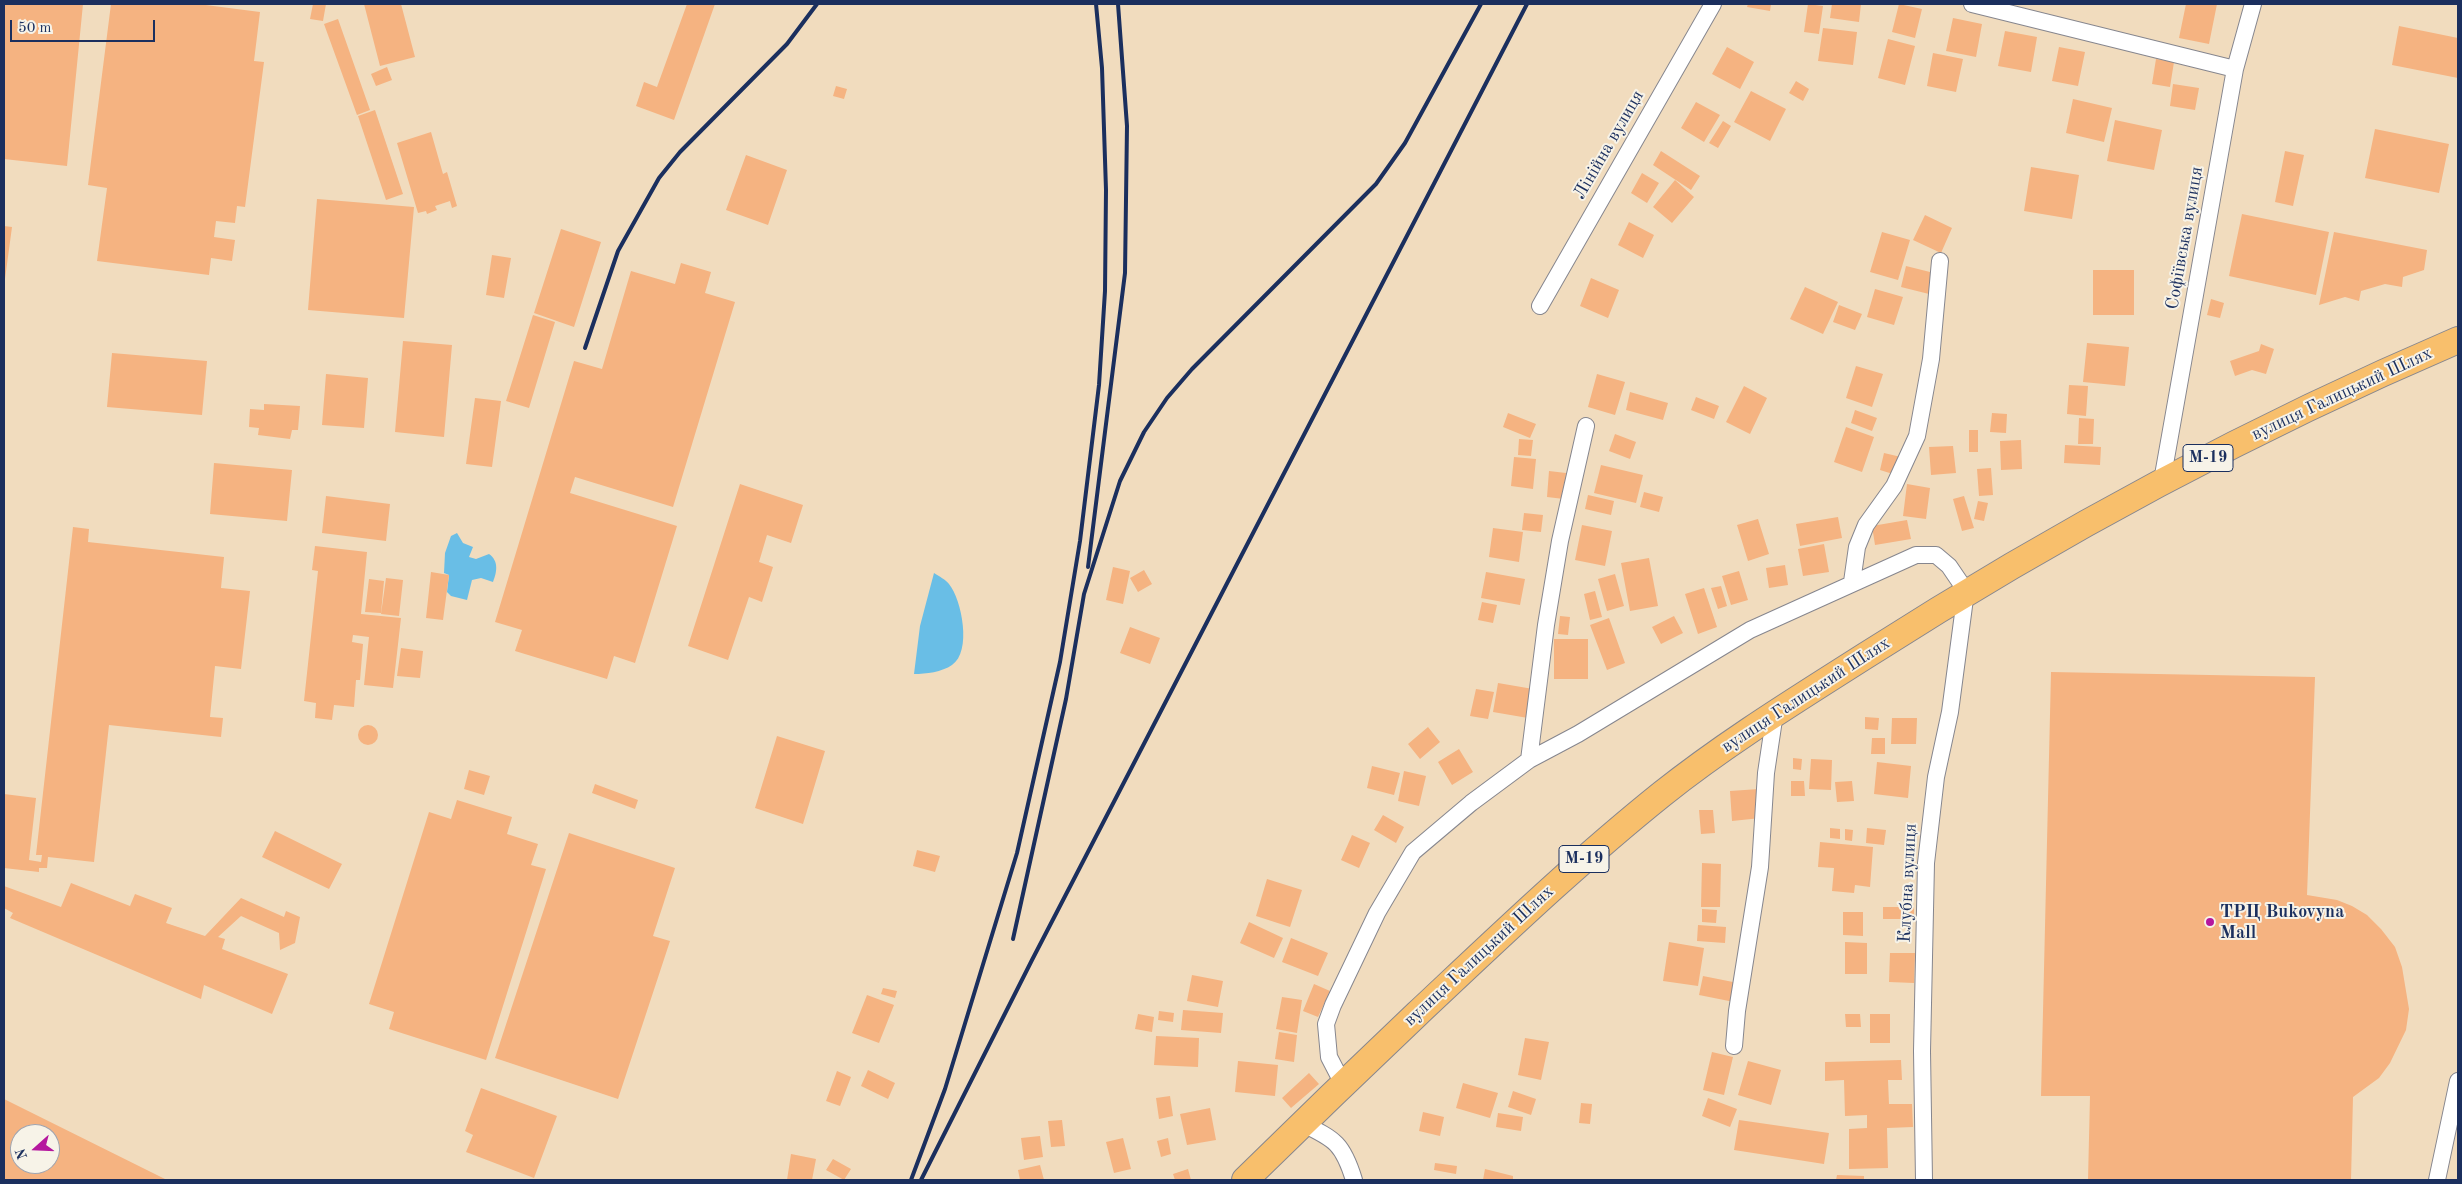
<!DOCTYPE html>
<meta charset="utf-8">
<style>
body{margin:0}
#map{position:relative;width:2462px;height:1184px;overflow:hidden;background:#f1dcbe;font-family:"Old Standard TT",serif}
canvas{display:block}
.frame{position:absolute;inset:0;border:5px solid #1b2f5e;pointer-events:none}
.north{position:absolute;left:10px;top:1124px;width:50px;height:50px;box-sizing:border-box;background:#f7f3e8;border:1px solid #9fa5b1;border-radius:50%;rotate:250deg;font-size:14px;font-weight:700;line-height:20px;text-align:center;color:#1b2f5e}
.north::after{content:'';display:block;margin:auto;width:18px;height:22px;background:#b5179e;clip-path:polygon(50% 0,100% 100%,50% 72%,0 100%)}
.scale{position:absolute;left:10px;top:20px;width:145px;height:22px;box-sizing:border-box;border:2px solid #1b2f5e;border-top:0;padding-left:6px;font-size:15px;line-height:18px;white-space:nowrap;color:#1b2f5e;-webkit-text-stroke:4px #f7f3e8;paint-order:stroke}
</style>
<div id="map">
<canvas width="2462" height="1184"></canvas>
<div class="frame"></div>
<div class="north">N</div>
<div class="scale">50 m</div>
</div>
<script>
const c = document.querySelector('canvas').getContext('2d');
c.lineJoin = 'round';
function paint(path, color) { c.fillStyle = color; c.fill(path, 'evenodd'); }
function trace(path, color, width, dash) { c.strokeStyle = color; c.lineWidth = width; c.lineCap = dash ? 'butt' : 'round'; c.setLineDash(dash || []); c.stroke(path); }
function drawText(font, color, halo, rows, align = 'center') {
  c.font = font + ' "Old Standard TT",serif'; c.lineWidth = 4; c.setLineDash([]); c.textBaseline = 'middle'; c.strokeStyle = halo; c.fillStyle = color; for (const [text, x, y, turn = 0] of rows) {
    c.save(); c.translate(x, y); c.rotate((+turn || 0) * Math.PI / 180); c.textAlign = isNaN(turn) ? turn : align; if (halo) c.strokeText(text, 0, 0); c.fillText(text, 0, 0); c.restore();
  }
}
const water = new Path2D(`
 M457 533 463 543 473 547 469 557 476 559 489 554C499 561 497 572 493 582L481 578 472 580 467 600 451 596 447 592 449 575 444 573 445 553 451 536Z
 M934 573C939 576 946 580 949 584 962 600 972 652 952 665 942 672 926 674 914 674L920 626Z`);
const building = new Path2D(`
 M4 4H83L67 166 4 159Z
 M111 4H198L260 12 254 61 264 62 245 207 237 206 235 223 216 221 214 237 235 240 232 261 211 258 209 275 97 261 107 188 88 185Z
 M313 4H326L323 21 310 19Z
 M364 4H401L415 57 380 66Z
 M687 4H715L674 120 636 106 644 82 657 87Z
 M1748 4H1771L1770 11 1747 7Z
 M1808 4 1823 6 1819 34 1804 32Z
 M1832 4H1861L1859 22 1830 18Z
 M1899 4 1922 9 1915 38 1892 32Z
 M2186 4H2217L2209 44 2179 38Z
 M1953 18 1982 24 1976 57 1946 51Z
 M338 19 370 110 357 115 324 24Z
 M2399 26 2458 38V78L2392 65Z
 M1823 28 1857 32 1853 65 1818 61Z
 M2005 31 2037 37 2031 72 1998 66Z
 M1888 39 1915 46 1905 85 1878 78Z
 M1727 47 1754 62 1740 89 1712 74Z
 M2059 47 2085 52 2078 86 2052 81Z
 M1933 53 1963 59 1956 92 1927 86Z
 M2156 59 2174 62 2170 87 2152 84Z
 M387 67 392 80 376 86 371 74Z
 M1796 81 1809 89 1803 101 1789 93Z
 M2173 84 2199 88 2195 110 2170 106Z
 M836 86 847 89 844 99 833 96Z
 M1751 91 1786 109 1770 141 1734 122Z
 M2073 99 2112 108 2104 142 2066 133Z
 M1696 102 1720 115 1704 142 1681 128Z
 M375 110 403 194 386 200 358 116Z
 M2115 120 2162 130 2154 170 2107 161Z
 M1723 121 1731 126 1718 148 1709 143Z
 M2375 129 2449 144 2439 193 2365 178Z
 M431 132 443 174 447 172 457 206 452 208 450 201 435 206 437 210 427 214 426 211 418 213 397 143Z
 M1661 151 1700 176 1691 190 1653 165Z
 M2285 151 2304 155 2293 206 2275 202Z
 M746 155 787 170 768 225 726 210Z
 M2031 167 2079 175 2072 219 2024 211Z
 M1642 173 1659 183 1647 203 1631 193Z
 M1675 180 1694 197 1672 223 1653 207Z
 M317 199 414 207 404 318 308 310Z
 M2242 214 2329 232 2316 295 2229 276Z
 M1925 215 1952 228 1941 253 1913 240Z
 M1629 222 1654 235 1643 258 1618 245Z
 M4 226 12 227 5 279H4Z
 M561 229 601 242 574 327 534 313Z
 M1882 232 1910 240 1898 280 1870 272Z
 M2334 232 2427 250 2424 270 2403 277 2402 287 2385 284 2361 291 2359 301 2345 297 2319 305Z
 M492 255 511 258 504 298 486 295Z
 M681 263 711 272 705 293 735 302 673 507 575 477 570 493 677 526 635 663 614 656 607 679 515 651 522 630 495 622 574 361 602 369 631 271 675 284Z
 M1906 266 1934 273 1929 294 1901 287Z
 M2093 270H2134V315H2093Z
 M1591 278 1619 290 1608 318 1580 306Z
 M1805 287 1838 302 1823 334 1790 319Z
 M1875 289 1903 297 1894 325 1867 317Z
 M2211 299 2224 303 2220 318 2207 315Z
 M1839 305 1862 314 1855 330 1833 322Z
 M533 315 555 322 529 408 506 401Z
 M403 341 452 345 444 437 395 432Z
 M2087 343 2129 347 2125 386 2083 382Z
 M2261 344 2274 349 2266 374 2252 370 2235 376 2230 361 2259 351Z
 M112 353 207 361 202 415 107 407Z
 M1856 366 1883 374 1872 407 1846 398Z
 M326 374 368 378 364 428 322 425Z
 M1597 374 1625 382 1615 415 1588 407Z
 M2069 385 2088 386 2086 416 2067 414Z
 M1744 386 1767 398 1750 434 1726 422Z
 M1630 392 1668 403 1663 420 1626 410Z
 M1696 397 1719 406 1714 419 1691 410Z
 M475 398 501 401 492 467 466 464Z
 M264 404 300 406 298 430H292L290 439 258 435 259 428 249 427 250 409 264 410Z
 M1855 410 1877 418 1872 431 1851 423Z
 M1508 413 1536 424 1530 438 1503 427Z
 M1992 413 2007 414 2006 433 1990 432Z
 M2079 418 2094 419 2093 444H2078Z
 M1846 427 1874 437 1862 472 1834 462Z
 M1969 430H1978V452H1969Z
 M1615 434 1636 442 1630 459 1609 451Z
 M1519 439 1533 440 1531 456 1518 455Z
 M2021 440 2022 469 2001 470 2000 441Z
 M2065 445 2101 447 2100 465 2064 463Z
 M1953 446 1956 473 1931 475 1929 447Z
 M1884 453 1901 457 1896 475 1880 470Z
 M1514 457 1536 459 1533 489 1511 486Z
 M214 463 292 470 287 521 210 514Z
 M1601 465 1643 475 1636 503 1594 493Z
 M1991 468 1993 495 1979 496 1977 469Z
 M1549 471 1566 473 1564 499 1547 497Z
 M740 484 803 505 791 543 767 535 759 562 773 567 762 602 749 597 728 660 688 646Z
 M1907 484 1930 488 1926 519 1903 516Z
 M1644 492 1663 497 1659 512 1640 507Z
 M1588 495 1614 501 1611 515 1585 509Z
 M326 496 390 504 386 541 322 533Z
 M1964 496 1974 528 1962 531 1953 499Z
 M1978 501 1988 503 1984 521 1974 519Z
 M1524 513 1543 515 1541 532 1522 530Z
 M1838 517 1842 538 1800 546 1796 524Z
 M1758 519 1769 554 1748 561 1737 525Z
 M1907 520 1911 539 1875 545 1872 526Z
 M1582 525 1612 531 1605 566 1575 560Z
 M73 527 89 529 88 542 224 557 221 588 250 591 241 669 215 666 210 717 223 718 221 737 109 725 94 862 48 857 47 868H39V872L4 868V794L36 798 29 860 41 862 42 855H36Z
 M1493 528 1523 532 1519 562 1489 557Z
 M1824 544 1829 572 1803 576 1798 549Z
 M315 546 367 552 361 614 401 618 393 688 364 685 369 637 353 635 352 642 363 644 360 680H356L354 707 334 705 332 720 315 718 316 703 304 701 318 571 312 570Z
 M1649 558 1658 606 1630 611 1621 563Z
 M1785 565 1788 585 1769 588 1766 568Z
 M1113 567 1130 571 1123 604 1106 600Z
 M1144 570 1152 584 1138 592 1130 578Z
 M1739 571 1748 600 1731 605 1722 576Z
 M431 572 449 575 443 620 426 618Z
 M1486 572 1525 579 1520 605 1481 598Z
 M1615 574 1624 606 1607 611 1598 579Z
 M386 578 403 580 399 616 381 614Z
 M369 579 384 581 381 613 365 612Z
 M1721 586 1727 606 1718 609 1711 588Z
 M1704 588 1717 627 1698 634 1685 594Z
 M1595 591 1602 617 1590 620 1584 594Z
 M1482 602 1497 605 1493 623 1478 620Z
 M1560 616 1570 617 1568 635 1558 634Z
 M1674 616 1683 633 1661 644 1652 627Z
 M1609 618 1625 663 1607 670 1590 625Z
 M1130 627 1160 638 1150 664 1120 653Z
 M1554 639H1588V679H1554Z
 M401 648 423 651 420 678 397 676Z
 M2051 672 2315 677 2307 895 2337 900 2352 906 2367 915 2381 929 2395 947 2402 967 2409 1009 2406 1030 2390 1063 2379 1078 2353 1097 2351 1180H2088L2090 1096H2041Z
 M1498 683 1533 689 1528 718 1493 712Z
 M1476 689 1494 692 1488 719 1470 716Z
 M1865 717 1879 718 1878 730 1865 729Z
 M1892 718H1917L1916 744H1891Z
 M358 735a10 10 0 1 1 20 0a10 10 0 1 1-20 0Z
 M1428 727 1440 742 1420 759 1408 744Z
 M777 736 825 751 803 824 755 808Z
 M1872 738H1885V754H1871Z
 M1459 749 1473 772 1452 785 1438 762Z
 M1793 758 1802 759 1801 770 1793 769Z
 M1811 759 1832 760 1831 790 1809 789Z
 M1877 762 1911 766 1908 798 1874 794Z
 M1372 766 1400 773 1394 795 1367 788Z
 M469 770 490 776 484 795 464 789Z
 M1404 771 1426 776 1419 806 1398 801Z
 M1791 781H1804L1805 796H1791Z
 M1852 781 1854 801 1837 802 1835 782Z
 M595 784 638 800 635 809 592 793Z
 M1759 789 1761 818 1732 821 1730 791Z
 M457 800 512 817 507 834 538 844 531 865 546 869 486 1060 389 1029 394 1012 369 1004 429 812 451 819Z
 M1699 810H1713L1715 833 1701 834Z
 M1383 815 1404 827 1396 843 1374 830Z
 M1830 828 1840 829V839L1830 838Z
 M1867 828 1886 830 1884 845 1866 843Z
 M1845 829 1853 830 1852 841 1845 840Z
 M275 831 342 864 329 889 262 857Z
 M569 833 675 868 653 936 670 941 618 1099 495 1058Z
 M1352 835 1370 843 1359 868 1341 860Z
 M1820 842 1873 847 1870 887 1855 885 1854 893 1832 891 1834 868 1818 867Z
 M917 850 940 856 935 872 913 866Z
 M1702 863 1721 864 1720 907H1701Z
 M1267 879 1302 890 1290 927 1256 916Z
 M71 883 130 906 135 894 172 908 166 923 205 936 241 898 284 917 286 911 300 917 295 943 280 950 279 933 241 916 218 937 225 939 222 949 288 974 272 1014 204 985 201 999 10 918 13 913 4 908V886L61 907Z
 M1883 907H1914V919H1883Z
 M1702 909 1717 910 1716 923 1702 922Z
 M1843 912H1863V936L1843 935Z
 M1249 922 1283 938 1274 958 1240 943Z
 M1698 925 1726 927 1725 943 1697 941Z
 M1291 938 1328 953 1318 976 1282 962Z
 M1669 942 1704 948 1698 986 1663 981Z
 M1845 942 1867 943V974H1845Z
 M1890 953H1915L1914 983 1889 982Z
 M1192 975 1223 981 1218 1007 1187 1001Z
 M1703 976 1738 983 1734 1002 1699 995Z
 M1314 984 1330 991 1318 1017 1303 1011Z
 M883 988 897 991 895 998 881 994Z
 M867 995 894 1005 879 1043 852 1033Z
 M1282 997 1302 1000 1297 1033 1276 1029Z
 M1183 1010 1223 1013 1221 1033 1181 1030Z
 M1159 1011 1174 1013 1173 1022 1158 1020Z
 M1138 1014 1154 1017 1152 1032 1135 1029Z
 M1845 1014H1860L1861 1027H1846Z
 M1870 1014H1890V1043H1870Z
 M1279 1032 1297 1035 1294 1062 1275 1059Z
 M1156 1036 1199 1038 1198 1067 1154 1065Z
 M1525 1038 1549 1042 1541 1080 1518 1075Z
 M1712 1052 1733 1057 1724 1095 1703 1090Z
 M1901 1060 1902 1080H1888L1889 1104H1912L1913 1127 1887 1128 1888 1168 1849 1169V1129L1867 1128V1115L1845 1116 1844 1080 1825 1081V1062Z
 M1238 1061 1278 1065 1275 1096 1235 1092Z
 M1748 1061 1781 1070 1771 1105 1738 1095Z
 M868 1070 895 1083 888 1099 861 1086Z
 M837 1071 851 1077 840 1106 826 1101Z
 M1309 1073 1319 1084 1291 1108 1282 1098Z
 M1463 1083 1498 1093 1490 1118 1456 1108Z
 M481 1088 557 1116 534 1178 466 1152 473 1135 465 1131Z
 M1513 1091 1536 1099 1531 1115 1508 1107Z
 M1170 1096 1173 1116 1159 1119 1156 1098Z
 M1708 1098 1737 1109 1730 1127 1702 1116Z
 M4 1099 167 1180H4ZM20 1134H50V1164H20Z
 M1581 1103 1592 1104 1590 1124 1579 1123Z
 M1210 1108 1216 1140 1187 1145 1180 1114Z
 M1423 1112 1444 1117 1440 1136 1419 1131Z
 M1498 1113 1523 1117 1521 1131 1496 1127Z
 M1062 1120 1065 1146 1051 1147 1048 1121Z
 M1739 1120 1829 1133 1824 1164 1734 1150Z
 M1040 1136 1043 1157 1024 1160 1021 1138Z
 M1123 1138 1131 1169 1114 1173 1106 1142Z
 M1168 1138 1171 1154 1161 1157 1157 1141Z
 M791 1154 816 1159 812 1180H787Z
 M833 1159 851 1169 844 1180 826 1170Z
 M1435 1163 1457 1166 1456 1174 1434 1170Z
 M1040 1165 1044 1180H1020L1018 1170Z
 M1188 1169 1191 1180H1175L1173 1174Z
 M1485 1169 1513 1176V1180H1483Z
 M1837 1175 1864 1176V1180H1836Z`);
const minor = new Path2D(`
 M1972 4 2235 69
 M1540 306 1713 4
 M2162 481 2235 69 2253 4
 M1852 582 1857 547 1866 525 1894 486 1917 436 1931 359 1940 261
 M1529 760 1546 625 1560 541 1586 426
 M1734 1046 1737 1011 1760 867 1766 773 1775 713
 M1343 1084 1329 1057 1326 1024 1333 1005 1377 913 1413 852 1471 803 1529 760 1578 734 1750 630 1916 555H1936L1949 566 1966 591 1950 712 1936 777 1926 863 1922 1051 1924 1180
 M1303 1124C1335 1139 1343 1144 1354 1180
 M2437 1180 2458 1081`);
const trunk = new Path2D(`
 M1245 1180C1302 1124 1359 1069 1417 1014 1497 939 1576 863 1662 794 1726 743 1796 700 1865 656 2054 535 2252 428 2458 340`);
const rail = new Path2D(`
 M585 348 618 251 659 178 680 152 787 44 817 4
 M1088 567 1125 273 1127 126 1118 4
 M1013 939 1066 699 1084 594 1120 481 1144 432 1167 398 1192 369 1376 184 1405 143 1481 4
 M911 1180 945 1089 1017 853 1060 662 1080 541 1099 385 1105 291 1106 190 1102 68 1096 4
 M921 1180 1032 960 1527 4`);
const markers = [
 [2210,922,5,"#b5179e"]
];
const shields = [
 [2208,458,50],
 [1584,859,50]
];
const shieldNames = [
 ["М-19",2208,458],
 ["М-19",1584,859]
];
const streetNames = [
 ["Лінійна вулиця",1609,145,-60],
 ["Софіївська вулиця",2185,238,-80],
 ["вулиця Галицький Шлях",2342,394,-25],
 ["вулиця Галицький Шлях",1806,695,-33],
 ["Клубна вулиця",1908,883,-87],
 ["вулиця Галицький Шлях",1479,956,-43]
];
const poiNames = [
 ["ТРЦ Bukovyna",2220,912],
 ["Mall",2220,933]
];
paint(water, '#69bee6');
paint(building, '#f5b381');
trace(minor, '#86868e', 18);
trace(trunk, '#86868e', 28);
trace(minor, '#fff', 16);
trace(trunk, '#f8bf6c', 26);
trace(rail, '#1b2f5e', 4);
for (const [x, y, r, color] of markers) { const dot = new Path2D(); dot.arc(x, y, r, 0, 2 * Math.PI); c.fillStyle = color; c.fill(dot); trace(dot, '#f7f3e8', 2); }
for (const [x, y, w] of shields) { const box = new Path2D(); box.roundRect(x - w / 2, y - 13.5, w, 27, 4); c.fillStyle = '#f7f3e8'; c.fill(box); trace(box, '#1b2f5e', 1); }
drawText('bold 16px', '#1b2f5e', null, shieldNames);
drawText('18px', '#1b2f5e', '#f7f3e8', streetNames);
drawText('bold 18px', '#1b2f5e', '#f7f3e8', poiNames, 'left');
</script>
